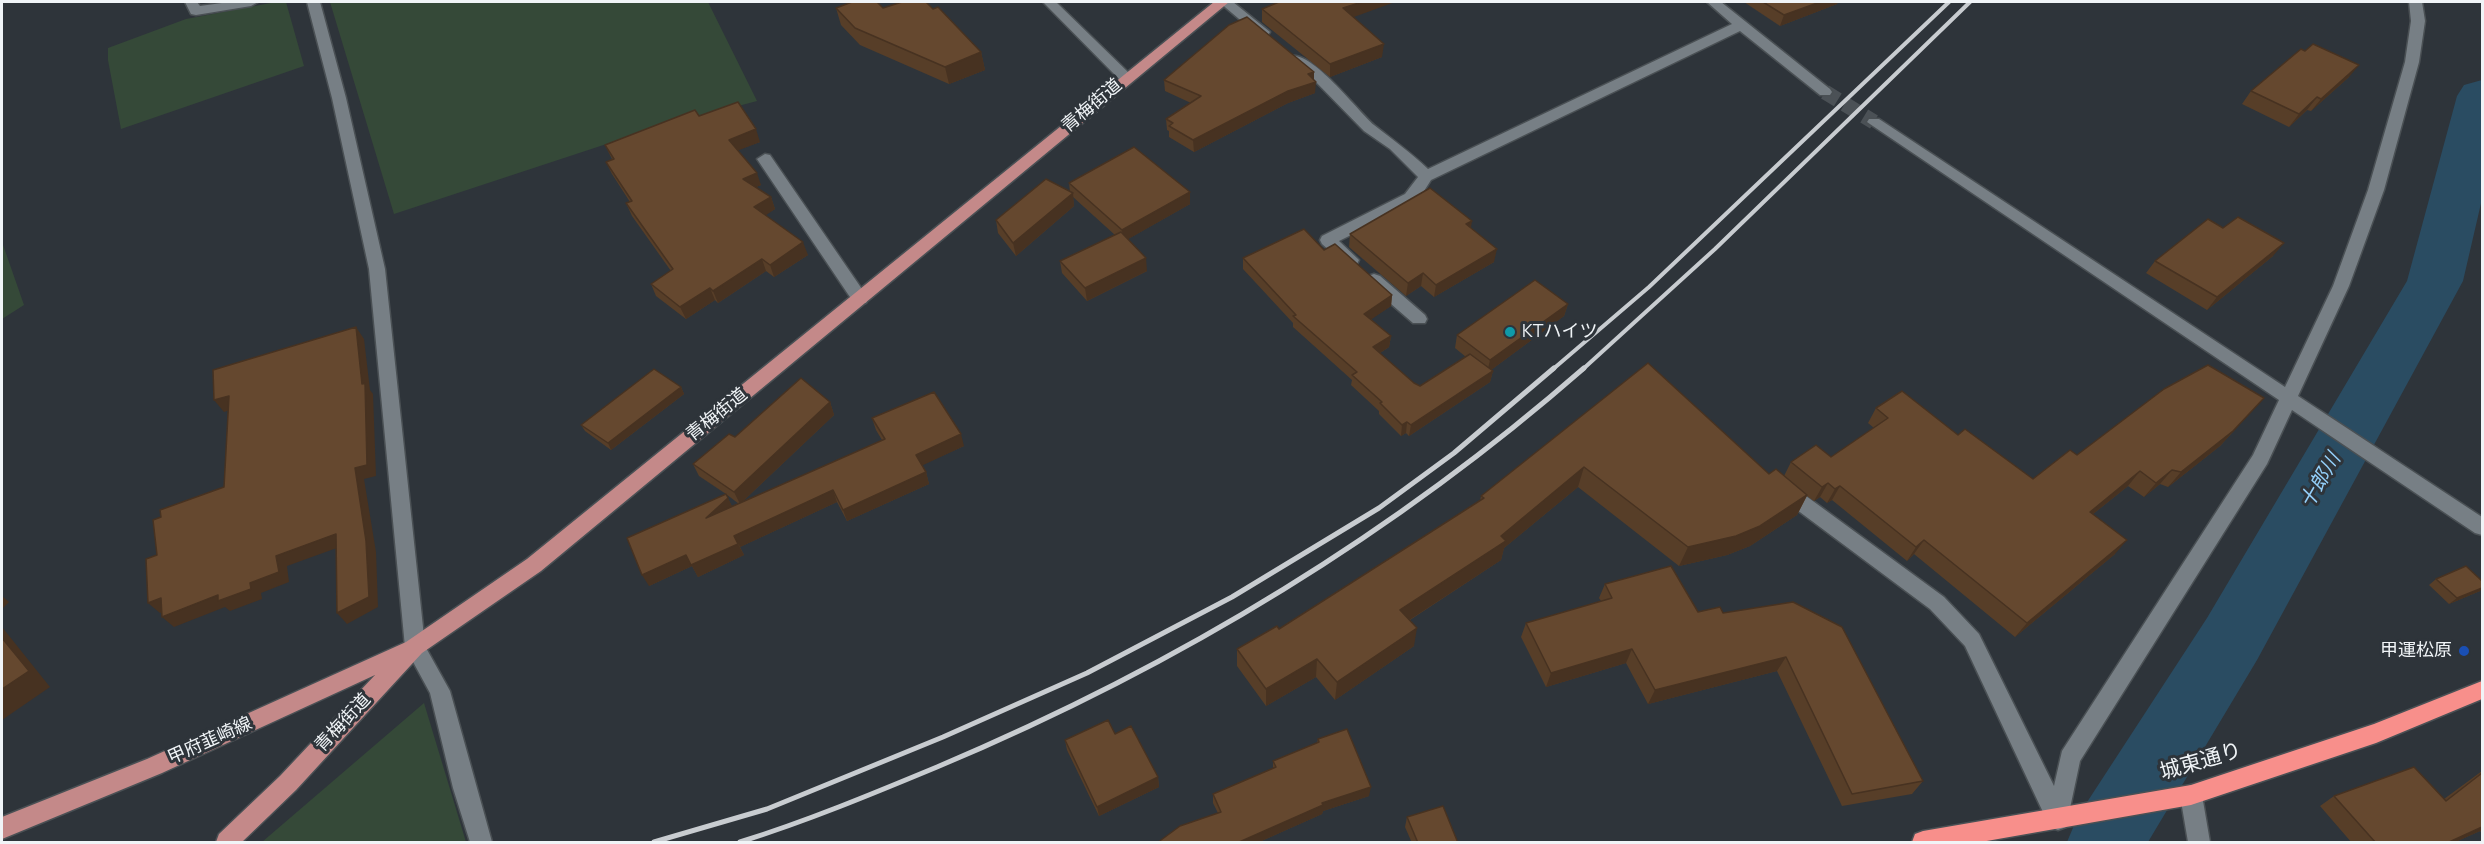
<!DOCTYPE html>
<meta charset="utf-8">
<style>
body{margin:0}
#map{position:relative;width:2484px;height:844px;overflow:hidden;background:#2e343a;font-family:Manrope,sans-serif}
canvas{display:block}
.frame{position:absolute;inset:0;border:3px solid #f0f4f7;pointer-events:none}
</style>
<div id="map">
<canvas width="2484" height="844"></canvas>
<div class="frame"></div>
</div>
<script>
const c = document.querySelector('canvas').getContext('2d');
c.lineJoin = 'round';
function paint(path, color) { c.fillStyle = color; c.fill(path, 'evenodd'); }
function trace(path, color, width, dash) { c.strokeStyle = color; c.lineWidth = width; c.lineCap = dash ? 'butt' : 'round'; c.setLineDash(dash || []); c.stroke(path); }
function drawText(font, color, halo, rows, align = 'center') {
  c.font = font + ' Manrope,"Noto Sans JP",sans-serif'; c.lineWidth = 6; c.setLineDash([]); c.textBaseline = 'middle'; c.strokeStyle = halo; c.fillStyle = color; for (const [text, x, y, turn = 0] of rows) {
    c.save(); c.translate(x, y); c.rotate((+turn || 0) * Math.PI / 180); c.textAlign = isNaN(turn) ? turn : align; if (halo) c.strokeText(text, 0, 0); c.fillText(text, 0, 0); c.restore();
  }
}
const green = new Path2D(`
 M276 2H286L304 66 121 129 108 60V48L186 19Z
 M330 2H708L757 101 652 129 394 214Z
 M2 242 24 305 2 319Z
 M424 703 466 842H262Z`);
const river = new Path2D(`
 M2482 80V199L2463 281 2257 660 2148 842H2067L2078 816 2207 618 2407 281 2457 96 2464 85Z`);
const minorTunnel = new Path2D(`
 M1825 92 1874 122`);
const minor = new Path2D(`
 M185 2H197L200 6 229 2H258L251 6 196 15 191 14Z
 M307 2H320L346 98 385 269 425 646 450 691 492 842H470L453 788 430 693 405 647 369 269 332 98Z
 M1043 2H1056L1131 75 1133 78 1131 81H1121Z
 M1219 2H1233L1270 32 1268 35H1258Z
 M1707 2H1721L1830 89 1832 92 1830 95H1820L1740 31 1431 180 1417 202 1339 241 1359 260 1357 264H1345L1322 244 1320 240 1322 236 1405 194 1418 177 1390 149 1364 131 1312 78 1291 62V56C1312 51 1358 111 1374 125 1393 140 1410 152 1428 169L1732 24Z
 M2409 2H2422L2425 21 2419 62 2384 190 2349 286 2298 396 2482 517V535L2475 533 2292 410 2267 464 2080 761 2066 827 2058 830 2050 827 1965 646 1930 609 1777 495 1775 490 1777 485 1784 482 1791 485 1944 597 1979 634 2054 786 2062 751 2253 455 2279 400 1867 122 1869 119H1879L2285 387 2333 286 2368 190 2405 62 2411 21Z
 M765 154 770 155 866 295 868 299 866 303H854L757 159Z
 M1374 274 1380 276 1425 315 1427 319 1425 323H1413L1368 284 1366 280 1368 276Z
 M2191 785 2199 788 2202 795 2210 842H2188L2180 795 2183 788Z`);
const major = new Path2D(`
 M1214 2H1229L541 571 422 653 296 790 242 842H216L219 834 280 776 375 675 162 773 2 839V817L147 759 406 642 527 559Z`);
const highway = new Path2D(`
 M2482 681V699L2376 743 2191 805 1981 842H1912L1915 834 1923 831 2191 785 2374 724Z`);
const railFar1 = new Path2D(`
 M1552 370 1649 287 1949 2
 M1582 370 1715 249 1970 2`);
const rail = new Path2D(`
 M654 842 767 809 943 737 1087 673 1232 597 1379 508 1454 453 1554 368
 M740 842C807 821 872 794 937 767 1172 668 1392 536 1584 368`);
const wall = new Path2D(`
 M1744 2H1838L1837 4 1780 26Z
 M836 8H883L981 52 985 70 949 84 860 45 841 25Z
 M1262 9 1353 17 1382 57 1330 77 1262 22Z
 M1314 72V80L1315 93 1288 103 1194 152 1169 137V131L1167 130 1166 119 1191 103 1165 91 1164 80Z
 M2349 77 2311 111 2307 110 2289 127 2242 104 2251 91Z
 M699 116 760 142 738 150 761 185 756 187 771 197 775 209 765 215 808 255 774 277 766 271 718 303 715 300 686 319 656 296 651 284 671 271 632 216 626 203 630 202 612 174 606 162 612 159 605 145Z
 M1069 183 1190 192V204L1128 239 1147 271 1087 301 1062 273 1060 261 1115 235 1073 197 1074 206 1016 256 998 233 996 220 1070 192Z
 M1471 228 1494 262 1434 297 1421 286 1406 296 1349 247 1350 234Z
 M1324 250 1392 295 1391 306 1371 319 1391 336 1389 347 1380 353 1414 383 1420 386 1466 357 1455 348 1457 335 1568 304 1564 316 1491 370 1493 371 1490 382 1409 436 1406 433 1401 436 1379 414V411L1351 385 1352 380 1293 327V323L1243 269V258Z
 M2273 256 2207 310 2146 273 2155 261Z
 M1648 363 1769 474 1784 476 1791 462 1831 457 1874 428 1868 423 1876 408 1958 435 2033 479 2077 455 2264 398 2220 446 2168 487 2160 484 2144 497 2128 486 2093 514 2115 554 2015 637 1914 554 1907 561 1832 500 1827 503 1820 497 1814 501 1807 496 1797 515 1750 546 1727 555 1679 566 1578 487 1504 548 1501 560 1410 620 1414 646 1335 700 1316 677 1266 706 1237 666V649L1279 629 1480 501 1481 496Z
 M681 387 684 394 611 450 585 431 581 425Z
 M830 402 834 415 741 503 882 440 876 430 872 418 964 446 922 465 926 472 929 484 847 521 837 502 740 547 744 555 698 577 692 566 649 586 726 494 699 476 693 464 735 437ZM726 494 739 504 732 507Z
 M2436 579 2480 591 2449 604 2429 585Z
 M1605 584 1698 612 1723 613 1793 602 1923 781 1912 794 1842 806 1777 671 1648 704 1626 663 1546 687 1521 637 1526 623 1601 601 1599 598Z
 M1115 734 1158 777 1159 787 1099 816 1067 750 1065 740Z
 M1318 739 1369 796 1323 811 1322 814 1257 843H1157L1218 813 1213 803V794L1273 769V761L1317 743Z
 M2482 771V833L2480 831 2453 843H2352L2320 806 2334 796 2444 799Z
 M1407 817 1458 843H1412L1405 827Z`);
const shadedWall = new Path2D(`
 M1362 2H1395L1343 21V8Z
 M1820 2H1838L1837 4 1780 26 1784 15Z
 M1384 44 1382 57 1330 77V64Z
 M981 52 985 70 949 84 945 67Z
 M2359 65 2349 77 2311 111 2321 99Z
 M1314 72V82H1316L1315 93 1288 103 1194 152 1193 140 1308 74Z
 M2317 97 2307 110 2289 127 2299 114Z
 M756 129 760 142 734 152 729 140Z
 M757 173 761 185 748 191 743 179Z
 M1190 192V204L1123 242 1122 230Z
 M1073 193 1074 206 1016 256 1013 243Z
 M771 197 775 209 759 220 754 207Z
 M1472 221 1470 234 1466 224Z
 M803 242 808 255 774 277 770 265Z
 M2284 243 2273 256 2207 310 2217 297Z
 M1497 249 1494 262 1434 297 1436 285Z
 M1146 258 1147 271 1087 301 1085 288Z
 M762 259 766 271 718 303 713 291Z
 M1423 273 1421 286 1406 296 1408 283Z
 M710 288 715 300 686 319 680 307Z
 M1392 295 1391 306 1363 325 1364 314Z
 M1568 304 1564 316 1487 373 1490 360Z
 M356 327 364 339 370 390 373 394 376 476 364 479 376 552 378 607 347 624 337 613 355 468 362 384Z
 M1391 336 1389 347 1372 358 1373 347Z
 M1493 371 1490 382 1409 436 1411 425Z
 M681 387 684 394 611 450 608 443Z
 M229 396 239 407 224 412 214 400Z
 M2264 398 2220 446 2168 487 2181 472Z
 M830 402 834 415 740 504 734 492Z
 M1407 422 1406 433 1401 436 1402 425Z
 M961 434 964 446 919 467 916 455Z
 M1584 467 1578 487 1504 548 1501 560 1397 628 1400 610 1501 536Z
 M2172 470 2160 484 2144 497 2156 483Z
 M2140 471 2128 486 2078 526 2090 512Z
 M926 472 929 484 847 521 843 510Z
 M1828 483 1820 497 1814 501 1822 487Z
 M1840 486 1832 500 1827 503 1835 489Z
 M833 490 837 502 740 547 734 536Z
 M1807 495 1797 515 1750 546 1727 555 1679 566 1688 547Z
 M728 498 734 510 706 518Z
 M336 534 345 545 287 566 289 582 261 593 262 599 230 611 225 607 174 627 162 617 250 583 276 556Z
 M1924 540 1914 554 1907 561 1916 547Z
 M2127 540 2115 554 2015 637 2027 623Z
 M738 544 744 555 698 577 692 566 649 586 642 575 686 555Z
 M2482 588V589L2480 591 2449 604 2457 598Z
 M2 596 9 602 2 609Z
 M161 598 173 608 160 613 148 603Z
 M2 627 50 687 2 720Z
 M1417 628 1414 646 1335 700 1337 682Z
 M1632 649 1626 663 1546 687 1551 673Z
 M1786 657 1777 671 1648 704 1655 690Z
 M1317 659 1316 677 1266 706V689Z
 M1158 777 1159 787 1099 816 1097 807Z
 M1371 787 1369 796 1323 811 1322 814 1257 843H1237L1322 803Z
 M2482 827V830L2480 831 2453 843H2447Z`);
const building = new Path2D(`
 M852 2H877L883 8 902 2H926L933 9 938 7 981 52 945 67 855 28 836 8Z
 M1279 2H1362L1343 8 1384 44 1330 64 1262 9Z
 M1763 2H1820L1784 15Z
 M1247 17 1314 72 1308 74 1316 82 1288 91 1193 140 1169 126 1173 123 1166 119 1201 96 1164 80 1229 25Z
 M2313 44 2359 65 2321 99 2317 97 2299 114 2251 91 2301 49 2305 51Z
 M738 102 756 129 729 140 757 173 743 179 771 197 754 207 803 242 770 265 762 259 713 291 710 288 680 307 651 284 673 269 626 203 632 201 606 162 614 159 605 145 695 110 699 116Z
 M1134 147 1190 192 1122 230 1069 183Z
 M1046 179 1073 193 1013 243 996 220Z
 M1430 188 1472 221 1466 224 1497 249 1436 285 1423 273 1408 283 1350 234Z
 M2238 217 2284 243 2217 297 2155 261 2208 219 2223 228Z
 M1304 229 1324 250 1335 244 1392 295 1364 314 1391 336 1373 347 1414 383 1420 386 1470 354 1493 371 1411 425 1407 422 1402 425 1380 403 1382 402 1352 375 1357 372 1293 316 1296 315 1243 258Z
 M1121 232 1146 258 1085 288 1060 261Z
 M1535 280 1568 304 1490 360 1457 335Z
 M356 327 362 384 365 383 367 465 355 468 366 541 369 597 337 613 336 534 276 556 279 572 250 583 251 589 218 601V595L162 617 161 598 148 603 146 559 157 555 153 520 161 517 160 510 224 487 229 396 214 400 213 370Z
 M1648 363 1769 474 1776 469 1807 495 1760 526 1736 536 1688 547 1584 467 1501 536 1506 541 1400 610 1417 628 1337 682 1317 659 1266 689 1237 649 1277 626 1279 629 1484 498 1481 496Z
 M2208 365 2264 398 2233 431 2181 472 2172 470 2156 483 2140 471 2090 512 2127 540 2027 623 1924 540 1916 547 1840 486 1835 489 1828 483 1822 487 1791 462 1816 445 1831 457 1888 418 1876 408 1902 391 1958 435 1965 429 2033 479 2070 450 2077 455 2164 389Z
 M654 369 681 387 608 443 581 425Z
 M801 378 830 402 734 492 693 464 729 434 735 437Z
 M934 392 961 434 916 455 926 472 843 510 833 490 734 536 738 544 691 565 686 555 642 575 627 538 726 494 728 498 706 518 885 439 872 418Z
 M1671 566 1698 612 1720 607 1723 613 1793 602 1842 627 1923 781 1852 794 1786 657 1655 690 1632 649 1551 673 1526 623 1612 598 1605 584Z
 M2466 566 2482 581V588L2457 598 2436 579Z
 M2 638 29 671 2 689Z
 M1108 720 1115 734 1131 726 1158 777 1097 807 1065 740Z
 M1347 729 1371 787 1322 803 1323 805 1237 843H1157L1180 826 1221 812 1213 794 1276 767 1273 761 1319 742 1318 739Z
 M2414 767 2446 801 2482 773V827L2447 843H2376L2334 796Z
 M1443 806 1458 843H1418L1407 817Z`);
const markers = [
 [1510,332,6,"#0f9aa8"],
 [2464,651,6,"#1a4fb4"]
];
const streetNames = [
 ["青梅街道",1092,106,-40],
 ["青梅街道",717,415,-39],
 ["青梅街道",343,723,-47],
 ["甲府韮崎線",210,741,-24]
];
const poiNames = [
 ["KTハイツ",1522,332],
 ["甲運松原",2452,651,"right"]
];
const waterNames = [
 ["十郎川",2321,481,-60]
];
const nearStreetnames = [
 ["城東通り",2201,762,-16]
];
paint(green, '#354938');
paint(river, '#2a4c62');
trace(minorTunnel, '#4b5156', 15, [15, 8]);
trace(minor, '#4a5054', 3);
trace(major, '#4a5054', 3);
trace(highway, '#4a5054', 3);
paint(minor, '#777f85');
paint(major, '#c48989');
paint(highway, '#f88f8b');
trace(railFar1, '#c8ccd0', 4);
trace(rail, '#c8ccd0', 5);
paint(wall, '#573e28');
paint(shadedWall, '#473221');
paint(building, '#65482f');
trace(building, '#473221', 1.5);
for (const [x, y, r, color] of markers) { const dot = new Path2D(); dot.arc(x, y, r, 0, 2 * Math.PI); c.fillStyle = color; c.fill(dot); trace(dot, '#2e343a', 2); }
drawText('18px', '#f0f4f7', '#2e343a', streetNames);
drawText('18px', '#f0f4f7', '#2e343a', poiNames, 'left');
drawText('italic 20px', '#93cef8', '#2e343a', waterNames);
drawText('21px', '#f0f4f7', '#2e343a', nearStreetnames);
</script>
